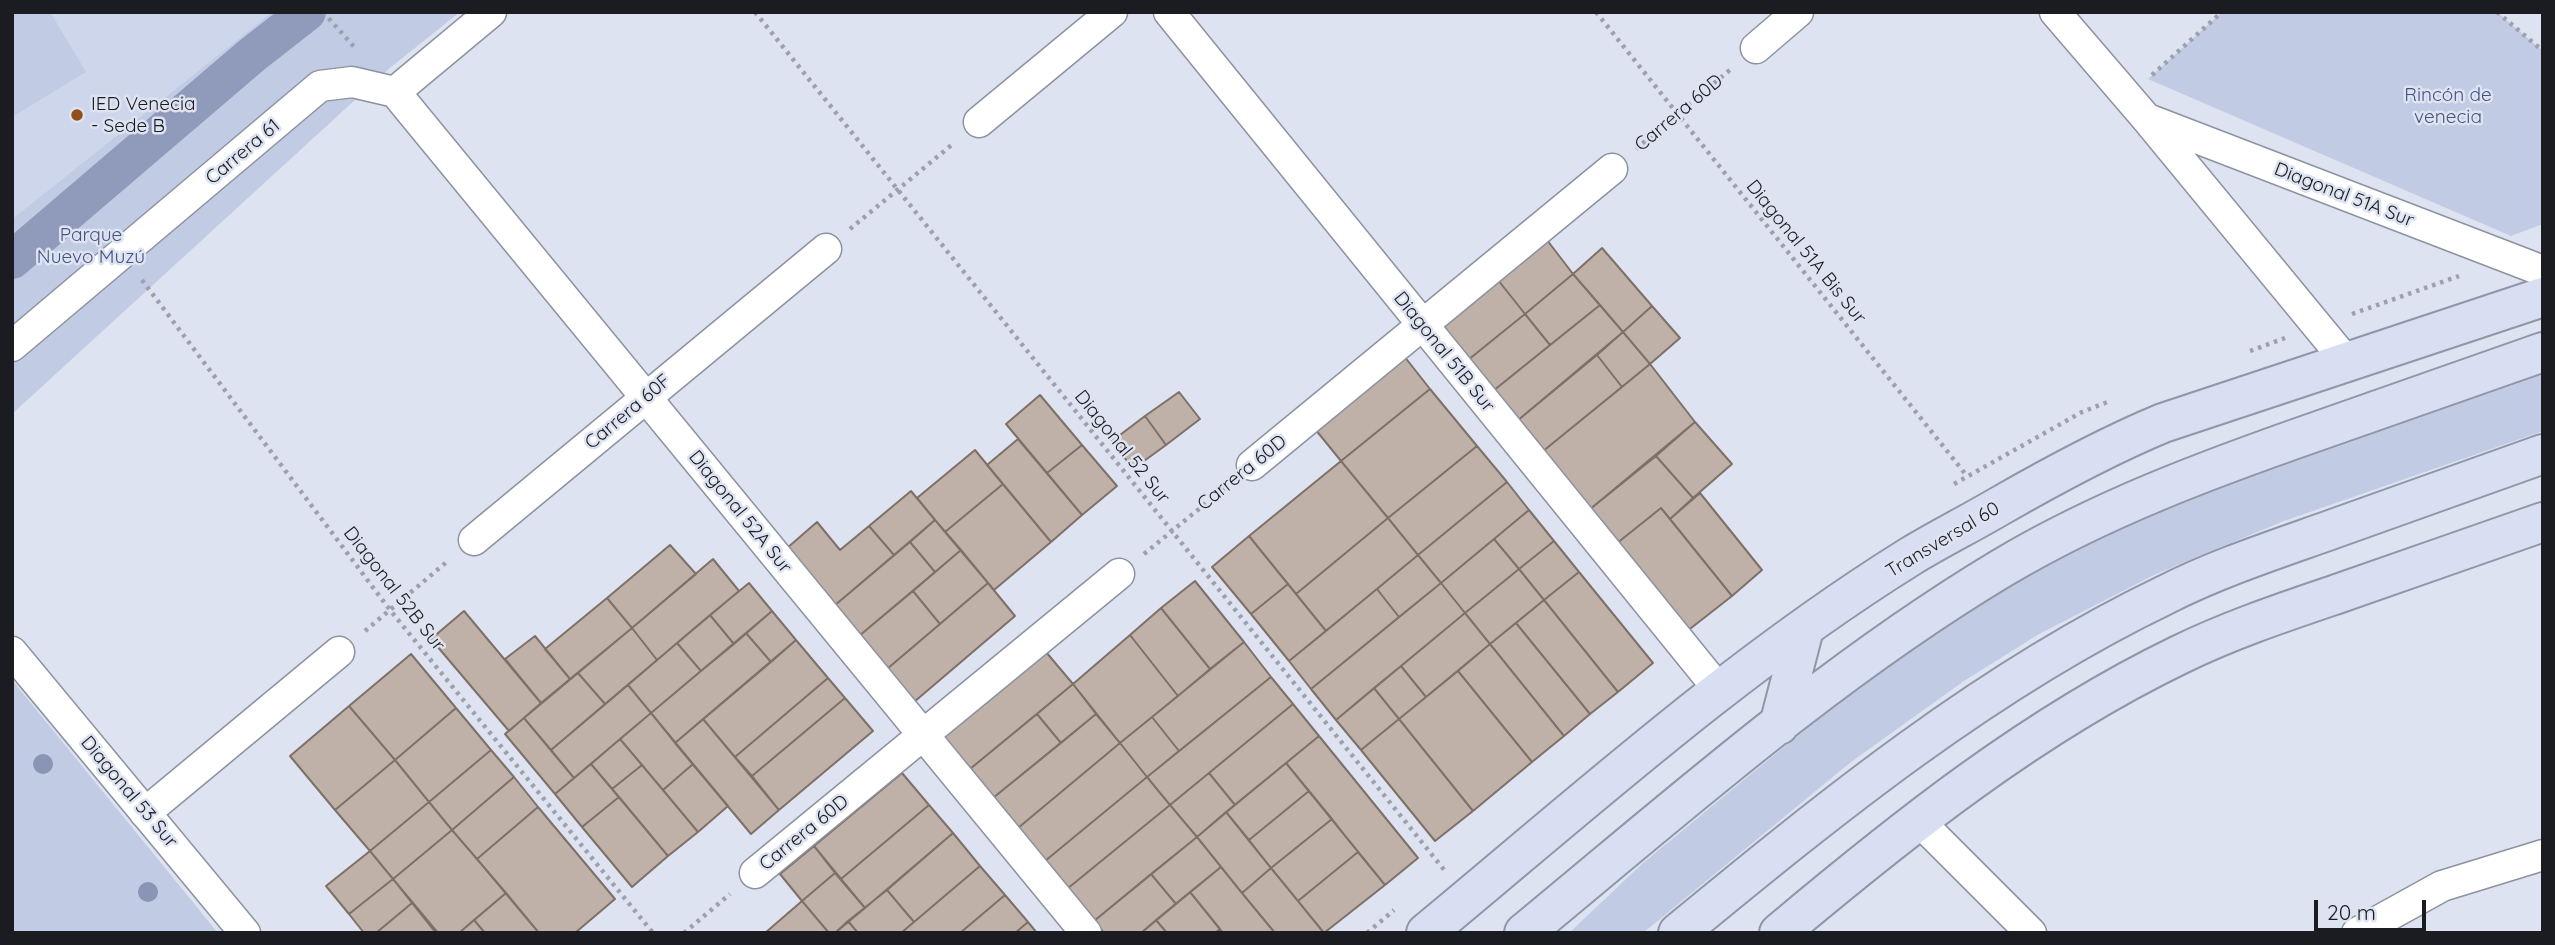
<!DOCTYPE html>
<meta charset="utf-8">
<style>
body{margin:0}
#map{position:relative;width:2555px;height:945px;overflow:hidden;background:#dee3f1;font-family:Quicksand,sans-serif}
canvas{display:block}
.frame{position:absolute;inset:0;border:14px solid #1a1c21;pointer-events:none}
.scale{position:absolute;left:2314px;top:900px;width:112px;height:32px;box-sizing:border-box;border:4px solid #1a1c21;border-top:0;padding-left:9px;font-size:21px;line-height:24px;white-space:nowrap;color:#1a1c21;-webkit-text-stroke:5px #dee3f1;paint-order:stroke}
</style>
<div id="map">
<canvas width="2555" height="945"></canvas>
<div class="frame"></div>
<div class="scale">20 m</div>
</div>
<script>
const c = document.querySelector('canvas').getContext('2d');
c.lineJoin = 'round';
function paint(path, color) { c.fillStyle = color; c.fill(path, 'evenodd'); }
function trace(path, color, width, dash) { c.strokeStyle = color; c.lineWidth = width; c.lineCap = dash ? 'butt' : 'round'; c.setLineDash(dash || []); c.stroke(path); }
function drawText(font, color, halo, rows, align = 'center') {
  c.font = font + ' Quicksand,sans-serif'; c.lineWidth = 5; c.setLineDash([]); c.textBaseline = 'middle'; c.strokeStyle = halo; c.fillStyle = color; for (const [text, x, y, turn = 0] of rows) {
    c.save(); c.translate(x, y); c.rotate((+turn || 0) * Math.PI / 180); c.textAlign = isNaN(turn) ? turn : align; if (halo) c.strokeText(text, 0, 0); c.fillText(text, 0, 0); c.restore();
  }
}
const built = new Path2D(`
 M12 12H272L12 219Z`);
const green = new Path2D(`
 M12 12H50L86 72 12 117Z
 M272 12H460L391 67 12 414V219Z
 M2222 12H2497L2543 51V224L2511 236 2148 79Z
 M2543 373V431L2284 521 2156 574 2039 634 1964 681 1851 762 1643 933H1569L1643 863 1847 695 1986 600 2098 537 2247 473Z
 M12 680 218 933H12Z`);
const canal = new Path2D(`
 M12 260 252 55 307 12`);
const building = new Path2D(`
 M1547 240 1573 274 1525 314 1498 280Z
 M1602 248 1652 306 1623 332 1573 274Z
 M1573 274 1600 305 1550 345 1525 314Z
 M1498 280 1525 314 1468 360 1441 326Z
 M1600 305 1623 332 1517 421 1493 391Z
 M1652 306 1680 338 1650 364 1623 332Z
 M1525 314 1550 345 1493 391 1468 360Z
 M1623 332 1650 364 1622 387 1597 355Z
 M1597 355 1622 387 1542 452 1517 421Z
 M1404 356 1430 389 1341 461 1315 429Z
 M1650 364 1695 422 1589 510 1542 452Z
 M1430 389 1477 446 1388 518 1341 461Z
 M1179 392 1200 419 1166 445 1145 416Z
 M1040 395 1082 445 1047 473 1006 424Z
 M1145 416 1166 445 1133 469 1112 441Z
 M1695 422 1732 464 1693 498 1656 456Z
 M1018 439 1082 515 1051 542 987 465Z
 M1082 445 1117 486 1082 515 1047 473Z
 M1477 446 1507 482 1418 555 1388 518Z
 M975 450 1003 484 945 532 917 498Z
 M1656 456 1693 498 1670 519 1661 508 1616 544 1589 510Z
 M1341 461 1388 518 1296 594 1249 536Z
 M1507 482 1529 510 1441 583 1418 555Z
 M1003 484 1051 542 994 590 945 532Z
 M911 491 935 520 894 555 869 526Z
 M1700 493 1762 570 1732 596 1670 519Z
 M1661 508 1732 596 1686 632 1616 544Z
 M1529 510 1554 541 1519 569 1494 539Z
 M1388 518 1418 555 1326 631 1296 594Z
 M935 520 961 550 935 572 910 542Z
 M817 522 840 550 869 526 894 555 834 606 786 549Z
 M1249 536 1288 584 1251 614 1212 567Z
 M1494 539 1519 569 1465 613 1441 583Z
 M1554 541 1579 572 1544 600 1519 569Z
 M910 542 935 572 859 636 834 606Z
 M670 545 696 574 632 628 607 598Z
 M961 550 988 583 940 624 913 591Z
 M1418 555 1441 583 1399 617 1377 589Z
 M713 559 739 591 657 660 632 628Z
 M1519 569 1544 600 1490 644 1465 613Z
 M1579 572 1653 663 1618 692 1544 600Z
 M1195 581 1244 642 1210 669 1161 608Z
 M749 583 772 611 734 644 710 615Z
 M988 583 1015 616 914 702 887 669Z
 M1441 583 1465 613 1336 720 1311 689Z
 M1288 584 1326 631 1289 661 1251 614Z
 M1377 589 1399 617 1311 689 1289 661Z
 M913 591 940 624 887 669 859 636Z
 M607 598 632 628 570 679 545 649Z
 M1544 600 1618 692 1590 714 1516 623Z
 M1161 608 1210 669 1178 696 1130 635Z
 M464 611 541 703 509 731 431 639Z
 M772 611 796 640 771 662 746 633Z
 M1465 613 1490 644 1426 697 1401 666Z
 M710 615 734 644 701 671 677 643Z
 M1516 623 1590 714 1564 736 1490 644Z
 M632 628 657 660 605 704 578 673Z
 M746 633 771 662 675 743 651 713Z
 M1130 635 1178 696 1120 743 1073 684Z
 M535 636 570 679 541 703 505 659Z
 M796 640 828 678 735 757 703 719Z
 M1244 642 1271 677 1179 751 1152 717Z
 M677 643 701 671 651 713 628 685Z
 M1490 644 1564 736 1532 762 1458 671Z
 M1046 652 1073 684 970 769 943 736Z
 M411 654 456 708 395 760 349 706Z
 M1401 666 1426 697 1399 719 1374 688Z
 M1458 671 1532 762 1473 811 1399 719Z
 M578 673 605 704 551 750 524 718Z
 M1271 677 1293 704 1170 805 1147 777Z
 M828 678 845 698 752 776 735 757Z
 M1073 684 1096 714 1061 743 1037 714Z
 M628 685 651 713 574 778 551 750Z
 M1374 688 1399 719 1361 750 1336 720Z
 M845 698 873 731 779 810 752 776Z
 M1293 704 1319 736 1235 805 1209 773Z
 M349 706 395 760 335 810 290 756Z
 M456 708 491 750 429 802 395 760Z
 M651 713 693 764 663 790 620 739Z
 M1037 714 1061 743 993 798 970 769Z
 M1096 714 1120 743 1018 828 993 798Z
 M1152 717 1179 751 1147 777 1120 743Z
 M524 718 574 778 555 794 505 734Z
 M703 719 779 810 751 834 675 743Z
 M1399 719 1473 811 1435 841 1361 750Z
 M1319 736 1418 858 1385 885 1286 763Z
 M620 739 642 765 612 789 591 764Z
 M1120 743 1147 777 1045 861 1018 828Z
 M491 750 514 777 452 830 429 802Z
 M395 760 429 802 370 851 335 810Z
 M1286 763 1309 791 1249 840 1226 812Z
 M591 764 619 797 582 827 555 794Z
 M693 764 728 806 698 832 663 790Z
 M642 765 698 832 668 856 612 789Z
 M902 773 929 805 841 879 814 846Z
 M1209 773 1235 805 1197 837 1170 805Z
 M514 777 538 807 477 859 452 830Z
 M1147 777 1170 805 1067 889 1045 861Z
 M1309 791 1332 819 1271 868 1249 840Z
 M619 797 668 856 632 887 582 827Z
 M429 802 452 830 393 879 370 851Z
 M929 805 953 833 865 908 841 879Z
 M1170 805 1197 837 1094 921 1067 889Z
 M538 807 615 899 575 933H539L477 859Z
 M1226 812 1271 868 1242 893 1197 837Z
 M1332 819 1358 852 1298 901 1271 868Z
 M452 830 506 893 459 933H438L393 879Z
 M953 833 980 866 914 922 887 890Z
 M1197 837 1221 867 1176 904 1151 874Z
 M814 846 835 873 802 901 780 874Z
 M370 851 393 879 349 914 326 886Z
 M1358 852 1385 885 1324 933 1298 901Z
 M980 866 1005 895 960 933H901Z
 M1221 867 1242 893 1275 933H1223L1190 892Z
 M1271 868 1298 901 1324 933H1275L1242 893Z
 M835 873 865 908 835 933H829L802 901Z
 M1151 874 1176 904 1141 933H1104L1094 921Z
 M393 879 412 903 376 933H364L349 914Z
 M887 890 914 922 901 933H858L848 921Z
 M1190 892 1220 929 1215 933H1167L1156 920Z
 M506 893 539 933H485L474 920Z
 M1005 895 1028 922 1015 933H960Z
 M802 901 829 933H765Z
 M412 903 436 933H376Z
 M474 920 485 933H459Z
 M1156 920 1167 933H1141Z
 M848 921 858 933H835Z
 M1028 922 1037 933H1015Z`);
const path = new Path2D(`
 M323 12 357 50
 M755 12 1445 871
 M1596 12 1967 476
 M2497 12 2543 51
 M2152 75 2222 12
 M1636 149 1731 69
 M850 229 954 143
 M142 280 390 610 653 933
 M2352 314 2459 276
 M2250 351 2285 338
 M1954 484 2082 412 2110 401
 M1144 554 1227 486
 M365 631 449 560
 M684 933 730 894
 M1367 933 1394 910`);
const minor = new Path2D(`
 M1169 12 1720 691
 M2055 12 2146 118 2347 362
 M1756 48 1798 12
 M395 92 1086 933
 M395 92 491 12
 M2150 120 2543 271
 M979 122 1112 12
 M12 346 320 86 352 82 395 92
 M1252 465 1612 169
 M474 540 826 249
 M12 652 245 933
 M145 813 339 652
 M1917 819 2031 933
 M755 873 1119 574
 M2357 933 2442 886 2543 855`);
const trunk = new Path2D(`
 M1779 725 1804 629
 M1426 933C1583 803 1737 664 1911 556 1939 539 1969 524 1998 507 2052 476 2105 447 2163 423L2543 297
 M1524 933C1678 806 1830 671 2002 568 2101 509 2209 469 2318 431 2393 404 2468 378 2543 352
 M1678 933C1831 807 1986 681 2165 595 2218 568 2277 549 2333 529 2403 504 2473 479 2543 454
 M1779 933C1903 829 2032 726 2179 655 2230 630 2284 612 2337 594 2406 570 2474 546 2543 522`);
const trees = [
 [43,764],
 [148,892]
];
const markers = [
 [77,115,7,"#914f1f"]
];
const parkNames = [
 ["Rincón de",2448,95],
 ["venecia",2448,117],
 ["Parque",91,235],
 ["Nuevo Muzú",91,257]
];
const poiNames = [
 ["IED Venecia",91,104],
 ["- Sede B",91,126]
];
const streetNames = [
 ["Carrera 60D",1679,113,-40],
 ["Carrera 61",243,152,-40],
 ["Diagonal 51A Sur",2344,195,21],
 ["Diagonal 51A Bis Sur",1806,252,51],
 ["Diagonal 51B Sur",1444,352,51],
 ["Carrera 60F",628,412,-40],
 ["Diagonal 52 Sur",1122,447,51],
 ["Carrera 60D",1242,473,-39],
 ["Diagonal 52A Sur",740,512,51],
 ["Transversal 60",1943,540,-31],
 ["Diagonal 52B Sur",394,589,52],
 ["Diagonal 53 Sur",129,792,50],
 ["Carrera 60D",804,833,-39]
];
paint(built, '#ced6eb');
paint(green, '#c2cbe4');
trace(canal, '#909abb', 38);
paint(building, '#bfb1a8');
trace(building, '#7e7069', 2);
trace(minor, '#8d92a0', 33);
trace(trunk, '#9096a6', 42);
trace(path, '#9da1ac', 4.5, [3.5, 5]);
trace(minor, '#fff', 30);
trace(trunk, '#d8dff2', 38);
c.fillStyle = '#8a94b4';
for (const [x, y] of trees) { c.beginPath(); c.arc(x, y, 10, 0, 2 * Math.PI); c.fill(); }
for (const [x, y, r, color] of markers) { const dot = new Path2D(); dot.arc(x, y, r, 0, 2 * Math.PI); c.fillStyle = color; c.fill(dot); trace(dot, '#dee3f1', 2.5); }
drawText('19px', '#455382', '#dee3f1', parkNames);
drawText('19px', '#1a1c21', '#dee3f1', poiNames, 'left');
drawText('19px', '#1a1c21', '#dee3f1', streetNames);
</script>
